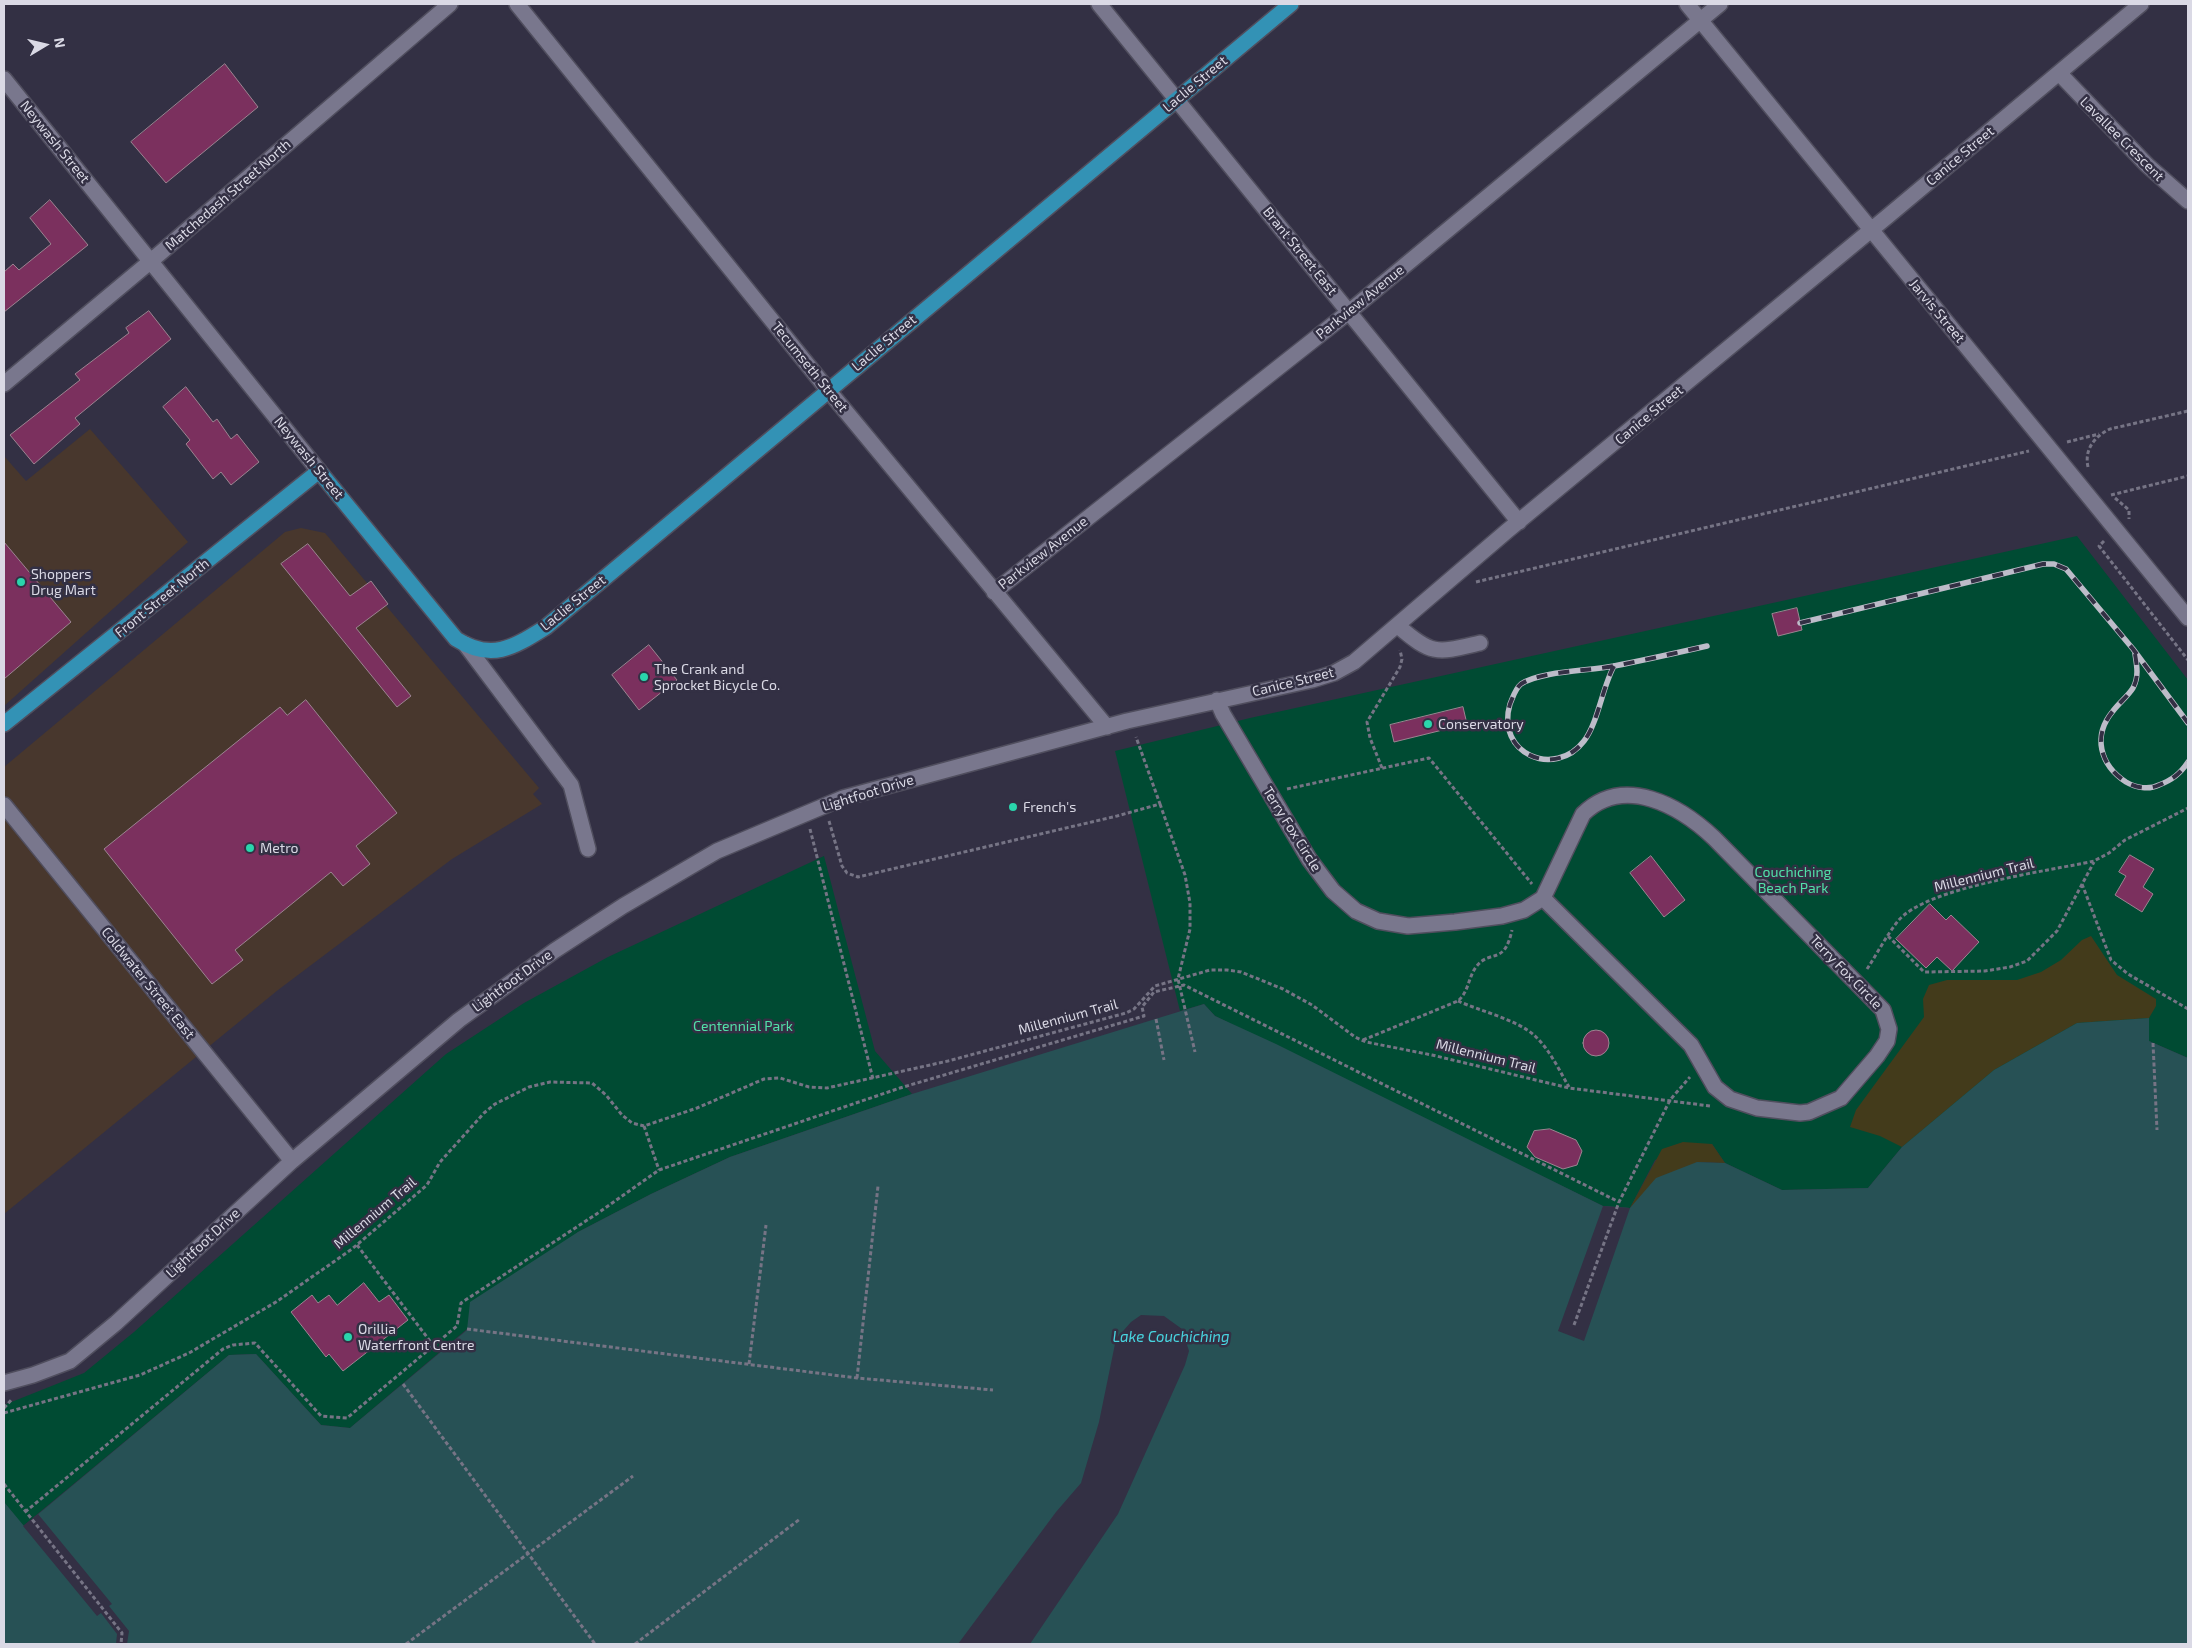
<!DOCTYPE html>
<style>
body{margin:0}
#map{position:relative;width:2192px;height:1648px;overflow:hidden;background:#333044;font-family:"Exo 2",sans-serif}
canvas{display:block}
.frame{position:absolute;inset:0;border:5px solid #dad9e5;pointer-events:none}
.north{position:absolute;left:20px;top:20px;width:50px;height:50px;-webkit-text-stroke:4px #333044;paint-order:stroke;rotate:81deg;font-size:14px;font-weight:700;line-height:20px;text-align:center;color:#dad9e5}
.north::after{content:'';display:block;margin:auto;width:18px;height:22px;background:#dad9e5;clip-path:polygon(50% 0,100% 100%,50% 72%,0 100%)}
</style>
<div id="map">
<canvas width="2192" height="1648"></canvas>
<div class="frame"></div>
<div class="north">N</div>
</div>
<script>
const c = document.querySelector('canvas').getContext('2d');
c.lineJoin = 'round';
function paint(path, color) { c.fillStyle = color; c.fill(path, 'evenodd'); }
function trace(path, color, width, dash) { c.strokeStyle = color; c.lineWidth = width; c.lineCap = dash ? 'butt' : 'round'; c.setLineDash(dash || []); c.stroke(path); }
function drawText(font, color, halo, rows, align = 'center') {
  c.font = font + ' "Exo 2",sans-serif'; c.lineWidth = 5; c.setLineDash([]); c.textBaseline = 'middle'; c.strokeStyle = halo; c.fillStyle = color; for (const [text, x, y, turn = 0] of rows) {
    c.save(); c.translate(x, y); c.rotate((+turn || 0) * Math.PI / 180); c.textAlign = isNaN(turn) ? turn : align; if (halo) c.strokeText(text, 0, 0); c.fillText(text, 0, 0); c.restore();
  }
}
const commercial = new Path2D(`
 M90 429 188 542 4 706V456L26 481Z
 M301 528 325 533 539 788 533 794 542 804 452 859 278 990 4 1214V767L285 532Z`);
const green = new Path2D(`
 M2077 536 2188 680V1058L2149 1041V1018L1902 1147 1868 1188 1782 1190 1725 1163 1712 1144 1655 1160 1630 1208 1603 1206 1215 1016 1204 1004 1180 1011 1115 751 1250 718Z
 M824 856 875 1051 912 1094 730 1157 651 1194 578 1232 467 1329 350 1428 321 1425 256 1354 229 1355 23 1526 4 1502V1405L84 1373 134 1332 446 1054 524 1003 608 957Z`);
const sand = new Path2D(`
 M2091 936 2117 975 2156 999V1006L2149 1018 2077 1023 1994 1070 1902 1147 1880 1136 1850 1127 1856 1110 1924 1017 1923 999 1929 985 1947 980H2017L2041 972 2061 960 2082 940Z
 M1683 1142 1712 1144 1725 1163 1697 1162 1630 1208 1662 1149Z`);
const water = new Path2D(`
 M1204 1004 1215 1016 1276 1044 1603 1206 1630 1208 1656 1178 1697 1162 1725 1163 1782 1190 1868 1188 1902 1147 1994 1070 2077 1023 2149 1018V1041L2188 1058V1644H4V1502L24 1526 229 1355 256 1354 321 1425 350 1428 467 1330 470 1302 578 1232 651 1194 730 1157 912 1094Z`);
const pier = new Path2D(`
 M1603 1206 1630 1208 1584 1341 1558 1331Z
 M1141 1315 1164 1316 1182 1329 1189 1351 1185 1365 1118 1514 1030 1644H958L1056 1512 1081 1483 1099 1422 1116 1339 1131 1322Z
 M38 1514 112 1604 109 1606 129 1631 127 1644H116L117 1634 101 1613 97 1616 23 1526Z`);
const building = new Path2D(`
 M225 64 258 107 166 183 131 142Z
 M50 200 88 245 4 312V272L13 264 19 270 51 244 30 218Z
 M149 311 171 339 75 418 80 424 34 464 10 435 80 380 75 374 129 333 126 328Z
 M186 387 213 422 217 419 231 439 237 434 259 462 231 485 221 472 213 479 186 444 190 440 163 407Z
 M4 542 71 622 4 679Z
 M308 544 350 596 371 581 388 604 356 628 411 696 397 707 281 564Z
 M1797 608 1802 630 1778 636 1772 614Z
 M649 645 677 680 639 710 612 675Z
 M306 700 397 813 356 846 370 864 343 886 331 872 235 950 243 960 212 984 104 849 280 707 287 715Z
 M1463 707 1467 724 1394 742 1390 725Z
 M2130 855 2154 869 2143 887 2153 894 2142 912 2115 895 2126 876 2119 872Z
 M1651 856 1685 900 1664 917 1630 873Z
 M1930 904 1946 920 1951 915 1979 942 1952 971 1937 957 1926 968 1896 939Z
 M1583 1043a13 13 0 1 1 26 0a13 13 0 1 1-26 0Z
 M1550 1129 1576 1140 1582 1151 1577 1165 1563 1169 1535 1157 1527 1147 1534 1131Z
 M364 1283 379 1302 389 1295 408 1320 343 1371 329 1354 326 1357 291 1312 312 1295 318 1303 329 1295 337 1305Z`);
const path = new Path2D(`
 M2067 442 2099 434
 M2088 467C2084 449 2095 436 2110 429L2188 411
 M2111 495 2188 476
 M2115 498 2129 510V519
 M2104 541 2099 546 2188 660
 M1476 582 2029 451
 M1382 768 1370 738 1367 722 1400 667 1402 659 1400 650
 M1287 789 1429 758 1532 884
 M1160 804 1185 875 1190 903V929L1178 979 1195 1052
 M829 821 842 866 847 873 858 877 1117 816 1160 804 1136 737
 M810 829 873 1079
 M2082 884 2111 960 2128 974 2188 1009
 M1888 936 1924 972 1985 971 2010 967 2027 961 2057 931 2094 862
 M1867 969C1877 954 1886 936 1898 921 1926 887 2049 871 2094 861L2109 853 2125 840 2188 808
 M1458 1001C1480 1011 1518 1020 1535 1036 1550 1050 1559 1070 1569 1087
 M1156 1019 1164 1060
 M1363 1040 1458 1001C1469 991 1468 978 1476 967 1490 948 1504 967 1512 930
 M2153 1043 2157 1130
 M644 1126 659 1170
 M357 1245 433 1345
 M1574 1325 1619 1202 1670 1100 1690 1077
 M467 1329 857 1378 993 1390
 M749 1364 766 1225
 M857 1378 878 1186
 M403 1384 595 1644
 M4 1408 12 1399
 M4 1413 140 1375 189 1353 276 1302 352 1249 427 1185 440 1162 484 1113 495 1104 529 1087 550 1082 592 1083 606 1095 622 1115 632 1123 644 1126 697 1108 764 1079 780 1078 809 1087 827 1088 948 1061 1126 1013 1134 1009 1155 986 1210 970H1227L1241 972 1283 989 1312 1005 1355 1037 1366 1042 1432 1055 1569 1088 1710 1106
 M4 1484 122 1633 121 1644
 M25 1512 223 1349 233 1345 255 1343 321 1416 347 1418 457 1326 461 1303 598 1213 659 1170 900 1088 1144 1016 1142 1007 1154 992 1184 985 1619 1202
 M406 1644 633 1476
 M635 1644 800 1519`);
const minor = new Path2D(`
 M517 4 828 390 1107 727
 M1099 4 1519 522
 M1687 4 2188 618
 M2059 73 2147 165 2188 201
 M4 79 319 471
 M4 384 151 261 450 4
 M994 592 1350 311 1720 4
 M1398 626C1433 656 1437 653 1480 643
 M465 644 571 785 588 849
 M1217 700 1223 714 1309 859 1333 891 1356 911 1378 921 1408 926 1455 922 1502 916 1524 910 1543 898 1583 814C1624 774 1680 806 1714 838L1883 1010 1889 1029 1887 1041 1877 1056 1841 1098 1809 1112 1800 1113 1757 1108 1730 1099 1715 1087 1691 1045 1543 898
 M4 805 292 1161
 M4 1383 33 1375 70 1361 116 1323 292 1161 459 1020 554 951 623 906 717 851 843 798 1127 721 1312 680 1334 673 1354 662 1507 531 1888 216 2141 4`);
const major = new Path2D(`
 M4 724 319 471 456 639C492 662 514 647 546 627L1291 4`);
const rail = new Path2D(`
 M1800 623 2043 564H2054L2066 569 2133 649 2188 723
 M2135 654C2137 666 2139 677 2133 688 2128 696 2119 703 2113 711 2092 736 2100 765 2126 782 2136 788 2149 790 2159 785 2172 780 2180 774 2188 762
 M1614 666C1602 688 1598 723 1584 741 1555 779 1495 754 1510 704 1513 697 1515 689 1521 684 1541 671 1589 671 1614 666 1645 660 1676 653 1707 646`);
const markers = [
 [21,582,5,"#2ad5ac"],
 [644,677,5,"#2ad5ac"],
 [1428,724,5,"#2ad5ac"],
 [1013,807,5,"#2ad5ac"],
 [250,848,5,"#2ad5ac"],
 [348,1337,5,"#2ad5ac"]
];
const streetNames = [
 ["Laclie Street",1195,84,-40],
 ["Lavallee Crescent",2122,139,45],
 ["Neywash Street",55,142,51],
 ["Canice Street",1960,156,-40],
 ["Matchedash Street North",228,195,-41],
 ["Brant Street East",1300,251,51],
 ["Parkview Avenue",1360,302,-39],
 ["Jarvis Street",1937,311,50],
 ["Laclie Street",884,343,-40],
 ["Tecumseth Street",810,367,51],
 ["Canice Street",1649,415,-40],
 ["Neywash Street",309,458,51],
 ["Parkview Avenue",1043,553,-38],
 ["Front Street North",162,598,-39],
 ["Laclie Street",573,603,-39],
 ["Canice Street",1293,682,-14],
 ["Lightfoot Drive",868,793,-17],
 ["Terry Fox Circle",1292,829,58],
 ["Millennium Trail",1984,875,-14],
 ["Terry Fox Circle",1846,972,46],
 ["Lightfoot Drive",512,981,-36],
 ["Coldwater Street East",148,983,51],
 ["Millennium Trail",1068,1017,-15],
 ["Millennium Trail",1486,1056,14],
 ["Millennium Trail",375,1213,-40],
 ["Lightfoot Drive",203,1243,-43]
];
const poiNames = [
 ["Shoppers",31,574],
 ["Drug Mart",31,590],
 ["The Crank and",654,669],
 ["Sprocket Bicycle Co.",654,685],
 ["Conservatory",1438,724],
 ["French's",1023,807],
 ["Metro",260,848],
 ["Orillia",358,1329],
 ["Waterfront Centre",358,1345]
];
const parkNames = [
 ["Couchiching",1793,872],
 ["Beach Park",1793,888],
 ["Centennial Park",743,1026]
];
const waterNames = [
 ["Lake Couchiching",1171,1337]
];
paint(commercial, '#48372d');
paint(green, '#004b33');
paint(sand, '#433b1b');
paint(water, '#275155');
paint(pier, '#333044');
paint(building, '#7b305e');
trace(building, '#9c8491', 1);
trace(minor, '#504e5e', 18);
trace(major, '#504e5e', 18);
trace(path, '#767485', 3, [4, 2.5]);
trace(minor, '#79778d', 15);
trace(major, '#3392b5', 15);
trace(rail, '#bdbcc9', 5.5);
trace(rail, '#333044', 4, [11]);
for (const [x, y, r, color] of markers) { const dot = new Path2D(); dot.arc(x, y, r, 0, 2 * Math.PI); c.fillStyle = color; c.fill(dot); trace(dot, '#333044', 2); }
drawText('14px', '#dad9e5', '#333044', streetNames);
drawText('14px', '#dad9e5', '#333044', poiNames, 'left');
drawText('14px', '#51e1a9', '#333044', parkNames);
drawText('italic 15px', '#48d4df', '#333044', waterNames);
</script>
